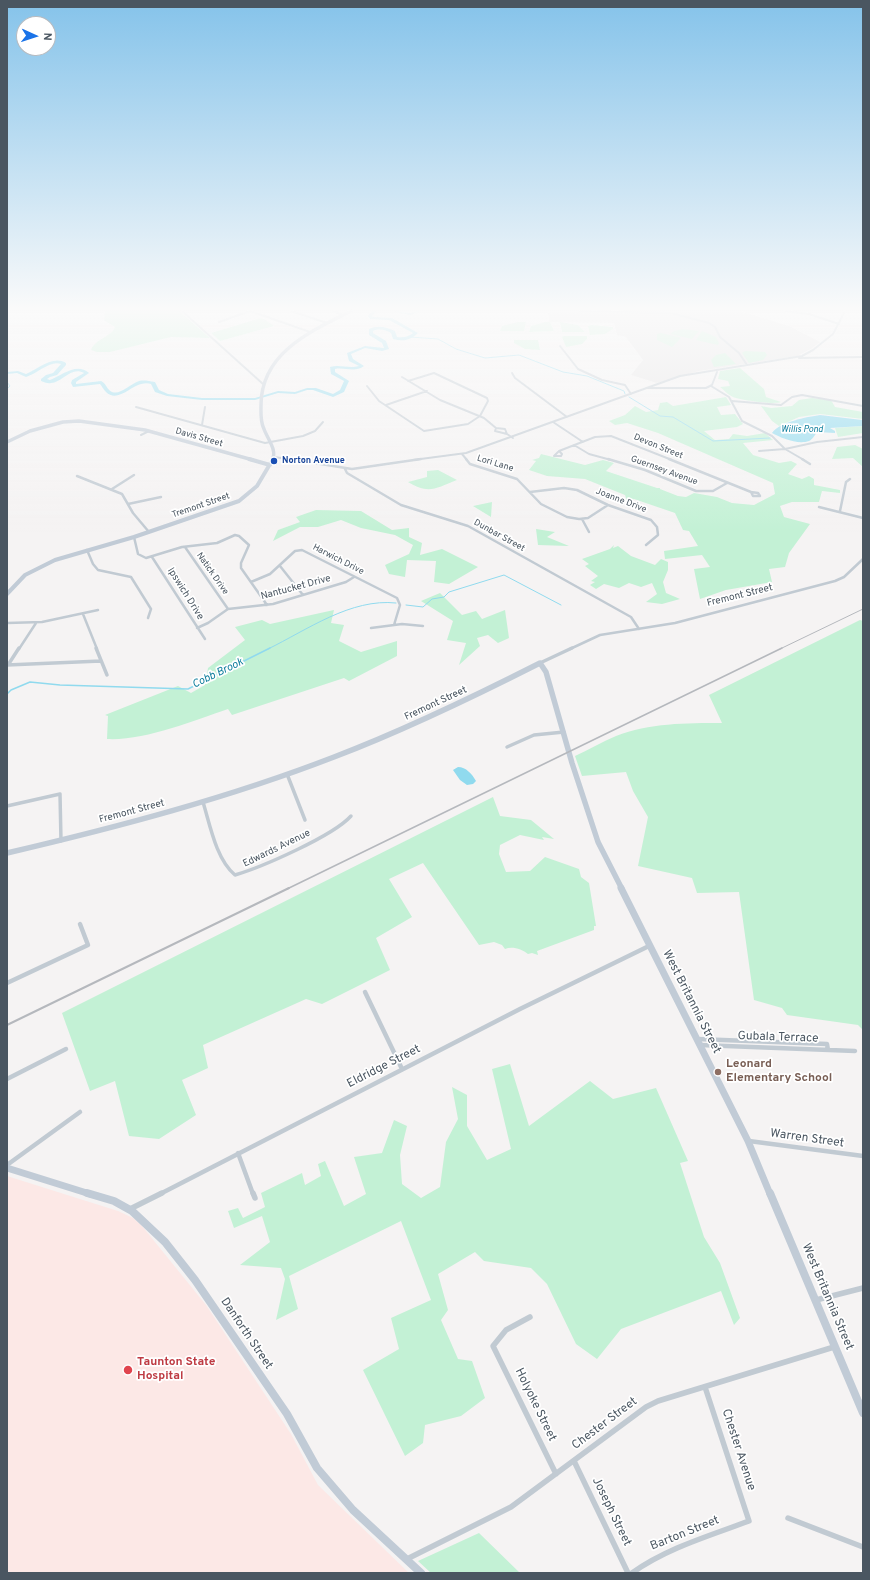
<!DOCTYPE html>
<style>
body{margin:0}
#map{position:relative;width:870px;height:1580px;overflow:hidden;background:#f5f3f3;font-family:Overpass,sans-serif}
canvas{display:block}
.frame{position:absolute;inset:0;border:8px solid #4a5661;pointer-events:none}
.north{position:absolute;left:16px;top:16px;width:40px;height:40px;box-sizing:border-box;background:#fff;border:1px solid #b7bbc0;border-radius:50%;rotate:93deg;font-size:11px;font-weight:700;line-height:16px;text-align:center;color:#4a5661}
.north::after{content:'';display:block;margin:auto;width:14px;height:18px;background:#1a73e8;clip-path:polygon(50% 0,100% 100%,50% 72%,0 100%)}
</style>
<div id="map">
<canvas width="870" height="1580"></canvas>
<div class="frame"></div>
<div class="north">N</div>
</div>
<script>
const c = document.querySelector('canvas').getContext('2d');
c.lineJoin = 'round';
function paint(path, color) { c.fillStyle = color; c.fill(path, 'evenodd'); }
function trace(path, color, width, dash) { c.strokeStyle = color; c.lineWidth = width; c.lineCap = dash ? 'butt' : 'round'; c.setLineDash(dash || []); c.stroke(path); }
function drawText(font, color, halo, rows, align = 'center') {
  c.font = font + ' Overpass,sans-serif'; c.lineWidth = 3.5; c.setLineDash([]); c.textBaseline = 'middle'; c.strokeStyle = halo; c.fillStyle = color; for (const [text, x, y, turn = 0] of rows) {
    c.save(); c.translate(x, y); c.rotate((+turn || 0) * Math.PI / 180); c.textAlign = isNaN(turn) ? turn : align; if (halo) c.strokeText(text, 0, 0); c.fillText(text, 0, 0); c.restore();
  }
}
const education = new Path2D(`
 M548 311H740L789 326 820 342 811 349 797 356 699 371 657 383 631 375 643 360 626 337 617 335 614 323 549 322Z`);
const medical = new Path2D(`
 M7 1176 118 1211 133 1218 142 1226 206 1305 291 1434 318 1485 409 1573H7Z`);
const green = new Path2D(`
 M105 311H179L210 338 171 337 110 352H97L91 350C95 339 111 337 115 327L104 320Z
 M261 318 264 319 274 326 220 341 211 333Z
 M518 322H526L524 331H500L502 326Z
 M545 322H550L554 331 529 332 531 326Z
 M560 322 578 325 585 332H562Z
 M592 325 613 327V329L605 334 590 335 588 326Z
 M683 329 699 331 692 339 670 334 674 331Z
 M702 331 716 337 719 343 718 345 696 340Z
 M661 333 679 337 681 338 672 347 657 340V334Z
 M564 336H587V339L582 344 566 347 562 337Z
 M514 340H538L540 350 525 349 514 343Z
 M745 351 765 352 767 355 763 360 749 363 742 353Z
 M725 353 736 364 714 367 711 360 716 355Z
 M740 368 764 389 766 397 781 402C773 405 741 400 733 397 728 395 724 390 720 387L730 386 728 381 718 379 720 371Z
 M726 397 731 405 717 407 721 415 735 414 743 424 737 427 704 431 715 440 729 439 733 434 747 436 765 433 773 440 743 443 753 455 779 463 791 461 797 464 788 474 802 479 809 476 814 479V485L840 490V493L822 491 819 502H792L780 506 784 517 810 524 789 553 785 567 769 569 772 582 726 590 700 599 694 569 710 567 702 555 665 559 664 551 698 546 689 531 683 530 675 513 634 499 627 501 625 495 585 479 547 476 529 470 536 461 532 460 539 458 541 454 585 465 603 460 614 463 606 471 657 488H660V489L678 496 686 497 694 493 717 497 732 503 754 505 775 494 773 483 658 433 627 423 615 425 609 421 625 415 635 406 646 412 658 410 660 403 667 402 673 406Z
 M812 398 831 400 835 407 863 412V419L820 414 799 417 779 426 772 421 761 406 771 408 792 406 799 400Z
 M863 426V433L838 437 835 428Z
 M855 445 863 449V467L853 458 832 459 837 447Z
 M438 470 457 480C436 488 429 495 408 482L427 477V471Z
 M492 502 491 517 473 506Z
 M316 510 361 511 392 530 409 528V537L422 543 420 555 442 549 478 567 449 584 434 582 436 561 407 560 405 577 389 574 385 565 409 554 413 545 395 535 361 528 341 520 318 527H300L273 541 278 530 300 522 296 517Z
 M536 529 555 532 547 537 569 546 538 545Z
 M614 545 613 548 618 546 631 556 655 565 661 559 668 562V570L663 582 666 593 680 599 662 604 646 602 657 594 652 583 641 587 629 583 619 588 604 584 596 589 590 585 595 582 591 581 598 576 585 566 589 564 582 559 610 549Z
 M440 593 462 615 476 611 482 619 505 610 509 638 498 643 488 635 477 638 480 646 459 665 466 643 447 640 453 621 421 601Z
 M334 610 331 623 344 625 339 641 361 652 397 641V656L349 681 344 678 232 715 228 709C193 721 144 741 107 739L108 716 105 715 178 686 191 693 205 685 208 668 245 640 235 627 262 620 270 624Z
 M860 620 863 621V1030L858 1025 787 1015 782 1008 754 1000 739 892 697 893 692 878 638 866 648 817 633 791 626 772 582 776 575 756C588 750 602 742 616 736 649 723 686 723 722 723L709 695Z
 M493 797 500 816 531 820 554 839 542 837 544 840 520 835 500 845 499 854 506 872 530 871 545 857 579 869 581 877 589 883 596 926H594V930L537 951 538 955 532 953 528 954C522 949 512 946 505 949L502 945 494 942 479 945 423 863 389 879 412 917 376 938 390 970 322 1004 306 999 203 1045 208 1068 182 1080 196 1115 159 1139 129 1136 115 1081 90 1091 62 1013Z
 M510 1064 529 1126 590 1081 613 1099 656 1088 688 1161 680 1163 704 1237 720 1263 740 1318 734 1325 721 1291 621 1329 597 1359 576 1344 547 1284 531 1268 484 1261 475 1252 438 1274 448 1310 441 1320 458 1359 472 1361 485 1398 461 1416 425 1425 423 1443 405 1456 363 1370 399 1349 391 1318 431 1300 401 1221 289 1276 298 1309 276 1320 285 1279 281 1268 240 1265 270 1242 262 1216 234 1228 228 1211 238 1208 243 1218 265 1207 261 1193 302 1173 305 1185 321 1176 318 1164 325 1161 344 1206 366 1194 354 1157 382 1153 394 1120 407 1126 400 1155 402 1184 421 1198 440 1187 446 1142 458 1119 452 1087 467 1095V1126L487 1160 511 1149 492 1069Z
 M479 1533 520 1573H431L418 1561Z`);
const water = new Path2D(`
 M820 415 862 420 863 426 830 428 835 431V433L817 432C815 435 812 440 809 441 798 445 781 438 772 433 779 422 807 417 820 415Z
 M458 767C466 767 472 774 476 781L473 784 467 785 460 780 453 770Z`);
const streamFar1 = new Path2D(`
 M410 337 438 339 456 349 485 358 519 355 563 372 587 376 624 391 625 394
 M7 382 10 386 7 389
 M629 397 660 416 673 417 713 441 770 438
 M406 605 423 607 432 599 444 597 449 592 504 575 561 605
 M268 649C307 630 351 598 396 603`);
const stream = new Path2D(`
 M7 694 11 690 30 682 60 685 188 689 270 648`);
const river = new Path2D(`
 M372 311H376L372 316 373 317 392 318 418 333C411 340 403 342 393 339L391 333C385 330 380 328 373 331V333L386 341 389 349 382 351 365 348 351 354 353 359 364 366C355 373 345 367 335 369V372L349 381 344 392 333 397 313 390H307L295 394 278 393 255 400H202L167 396 155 392 151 384C148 383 145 383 141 384 131 386 117 403 106 392 103 389 102 386 100 384L73 387 71 383 72 380 84 373C71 366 62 383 51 383 48 384 44 382 41 381V379L46 375 53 373 61 364C50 360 37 374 26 377L17 373 7 374V372L18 371 26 374C38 369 53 355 66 363V365L57 375 50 377 47 379 50 380C62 375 77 362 89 373L76 382V384L101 381C106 383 107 390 112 392 121 395 130 384 139 381 144 380 149 381 155 382L159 390 168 394 202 398H255L278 391 295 392 307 388H316L333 394 340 390 344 381 331 374 330 367C340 364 349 369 359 366L349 361 347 353 365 346 384 348 382 343 369 335V329C378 325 386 327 395 331L397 337C403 338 408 337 413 333L389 320 370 319 368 316Z
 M393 311 410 313 420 311 410 315Z`);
const streetFar4 = new Path2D(`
 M182 311 263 384
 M291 311 327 323
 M332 311 344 315
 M580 311 671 313 709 323 715 327 720 337 739 353 747 365
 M785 311 809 314 839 324
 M219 322 250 311 310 332
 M560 346 578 369 602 380 625 385 631 394
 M799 358 863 357
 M512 373 515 378 567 417
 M402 377 440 400 484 418 496 428 495 431 507 434
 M367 386 379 401 424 431 468 424 480 416 488 401 487 398 434 373 408 381
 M711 386 729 397 742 421 772 436 785 449 804 460
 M648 388H706L712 385 717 372
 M732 401 781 405 792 397 802 395 863 406
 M386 405 427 391
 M136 407 265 443 303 436 315 431 323 422
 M553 422 583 442
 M202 425 205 407
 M496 428 505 429 507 434 513 438
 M141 435 149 431
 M574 445 589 454 611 460
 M559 451 562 454 561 456H554Z
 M559 451 595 437 611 436 672 460
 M759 451 785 449 817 442 863 437
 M462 454 467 460
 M274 457 296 460
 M413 460 466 453 680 376 802 356 813 350 833 334 845 311`);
const streetFar3 = new Path2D(`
 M289 459 352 469 421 459
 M466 459 470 464 517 479 541 504 567 517 579 519 588 518 608 505
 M608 459 645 470 696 491H713L727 483
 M669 459 751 492
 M802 459 810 464
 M345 469 347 473 401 505 468 526 631 617 639 629
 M77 476 122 494 133 513 149 532
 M112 489 134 475
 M530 492 564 488 577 490 608 505 651 520 657 527 658 535 646 545
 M751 492 758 493 760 496H753Z
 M128 504 161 497
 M819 507 863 518
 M840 511 846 482 850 479
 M582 519 589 532
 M134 537 138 554 146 558 182 547 217 543 235 535 239 536 249 545 241 563V568L267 605
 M185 547 228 609
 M87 550 93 564 98 570 131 577 151 609 148 618
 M152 557 205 639
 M280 566 303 595
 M251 582 270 574 295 551 302 550 397 598 400 605 394 625
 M83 614 97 649
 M7 623 42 622 98 610
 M197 628 208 623 228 609 273 604 346 582 354 577
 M371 628 402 624 423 626
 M19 649 36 623
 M570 649 600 635 675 623 835 581 844 577 863 559`);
const streetFar2 = new Path2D(`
 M96 648 107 675
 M540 663 572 648
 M7 665 101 661
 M8 665 19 648
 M507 747 534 735 564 732
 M287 774 305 820
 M203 802C210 825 216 859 235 875 262 867 333 836 351 816
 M7 806 60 794 61 841`);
const streetFar1 = new Path2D(`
 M7 983 88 945 80 924
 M365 992 402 1069
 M697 1039 827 1044 828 1050
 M700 1045 855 1051
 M7 1079 66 1049
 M749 1141 863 1156
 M238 1153 253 1194
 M7 1165 80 1112
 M160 1194 520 1009 649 946`);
const street = new Path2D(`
 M253 1193 255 1198
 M130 1209 162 1193
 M816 1300 863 1288
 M530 1317 506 1330 493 1346 556 1474
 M574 1461 628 1573
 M788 1518 863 1547
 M407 1559 511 1507 646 1407 658 1401 834 1347
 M632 1573C667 1548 709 1536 749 1521L705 1387`);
const secondaryFar4 = new Path2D(`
 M7 442 30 431 63 422 79 421 145 430 253 460
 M272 460C278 451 267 438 264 429 260 421 261 413 261 405 261 353 311 331 351 311`);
const secondaryFar3 = new Path2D(`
 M249 459 270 465
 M7 594 25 575 55 560 134 537 239 501 257 486 273 459`);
const secondaryFar2 = new Path2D(`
 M7 853C118 827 228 798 334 757 405 730 473 697 540 663L546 672 572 763 598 842 622 889`);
const secondaryFar1 = new Path2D(`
 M621 888 748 1141 770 1194
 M7 1168 90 1194`);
const secondary = new Path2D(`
 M87 1193 114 1201 132 1211 165 1242 195 1280 287 1414 317 1468 353 1510 421 1573
 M770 1193 863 1413`);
const railFar2 = new Path2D(`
 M780 649 863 609`);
const railFar1 = new Path2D(`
 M287 889 782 648`);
const rail = new Path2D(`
 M7 1025 289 888`);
const markers = [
 [274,461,4,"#1a4fb4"],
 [718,1072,4,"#8d6e63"],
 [128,1370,5,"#e0444e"]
];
const farWaternames = [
 ["Willis Pond",802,430]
];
const farStreetnames = [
 ["Davis Street",199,438,16],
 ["Devon Street",658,447,22],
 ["Lori Lane",495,464,17],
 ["Guernsey Avenue",664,471,20],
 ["Joanne Drive",621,501,21],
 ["Tremont Street",201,506,-19],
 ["Dunbar Street",499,536,29],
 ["Harwich Drive",338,560,27],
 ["Natick Drive",212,574,55]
];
const farTransitnames = [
 ["Norton Avenue",282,461]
];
const streetNames = [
 ["Nantucket Drive",296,588,-15],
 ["Ipswich Drive",185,594,58],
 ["Fremont Street",740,596,-14],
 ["Fremont Street",436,704,-25],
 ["Fremont Street",132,812,-15],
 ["Edwards Avenue",277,849,-26]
];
const waterNames = [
 ["Cobb Brook",218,674,-26]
];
const nearStreetnames = [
 ["West Britannia Street",691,1002,63],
 ["Gubala Terrace",778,1038,2],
 ["Eldridge Street",384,1067,-27],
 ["Warren Street",807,1139,8],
 ["West Britannia Street",827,1297,67],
 ["Danforth Street",246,1334,56],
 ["Holyoke Street",535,1405,64],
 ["Chester Street",605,1424,-37],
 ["Chester Avenue",738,1450,72],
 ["Joseph Street",611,1512,64],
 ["Barton Street",685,1534,-22]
];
const nearEducationnames = [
 ["Leonard",726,1065],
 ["Elementary School",726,1079]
];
const nearHealthnames = [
 ["Taunton State",137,1363],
 ["Hospital",137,1377]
];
paint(education, '#e6e4e5');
paint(medical, '#fce8e6');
paint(green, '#c3f1d5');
paint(water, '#90daee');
trace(streamFar1, '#90daee', 1);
trace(stream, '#90daee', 1.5);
paint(river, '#90daee');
trace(streetFar4, '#c1cad2', 2);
trace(streetFar3, '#c1cad2', 2.5);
trace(streetFar2, '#c1cad2', 3.5);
trace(streetFar1, '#c1cad2', 4.5);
trace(street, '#c1cad2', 5.5);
trace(secondaryFar4, '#c1cbd6', 3.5);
trace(secondaryFar3, '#c1cbd6', 4);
trace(secondaryFar2, '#c1cbd6', 5.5);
trace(secondaryFar1, '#c1cbd6', 7);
trace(secondary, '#c1cbd6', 8);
trace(railFar2, '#b5b8bd', 1);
trace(railFar1, '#b5b8bd', 1.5);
trace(rail, '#b5b8bd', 2);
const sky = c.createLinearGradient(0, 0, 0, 532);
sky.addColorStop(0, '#85c3ea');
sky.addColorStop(0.58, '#fafafa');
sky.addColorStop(1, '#fafafa00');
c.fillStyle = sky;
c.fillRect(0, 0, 870, 532);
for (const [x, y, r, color] of markers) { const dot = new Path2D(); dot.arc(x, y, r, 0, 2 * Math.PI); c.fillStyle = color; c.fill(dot); trace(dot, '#fff', 1.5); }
drawText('italic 9px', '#0c7c9b', '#fff', farWaternames);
drawText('9px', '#4a5661', '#fff', farStreetnames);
drawText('bold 9px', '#164399', '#fff', farTransitnames, 'left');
drawText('10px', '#4a5661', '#fff', streetNames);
drawText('italic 11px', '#0c7c9b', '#fff', waterNames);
drawText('12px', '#4a5661', '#fff', nearStreetnames);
drawText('bold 12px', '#785e54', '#fff', nearEducationnames, 'left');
drawText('bold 12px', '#be3a42', '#fff', nearHealthnames, 'left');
</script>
